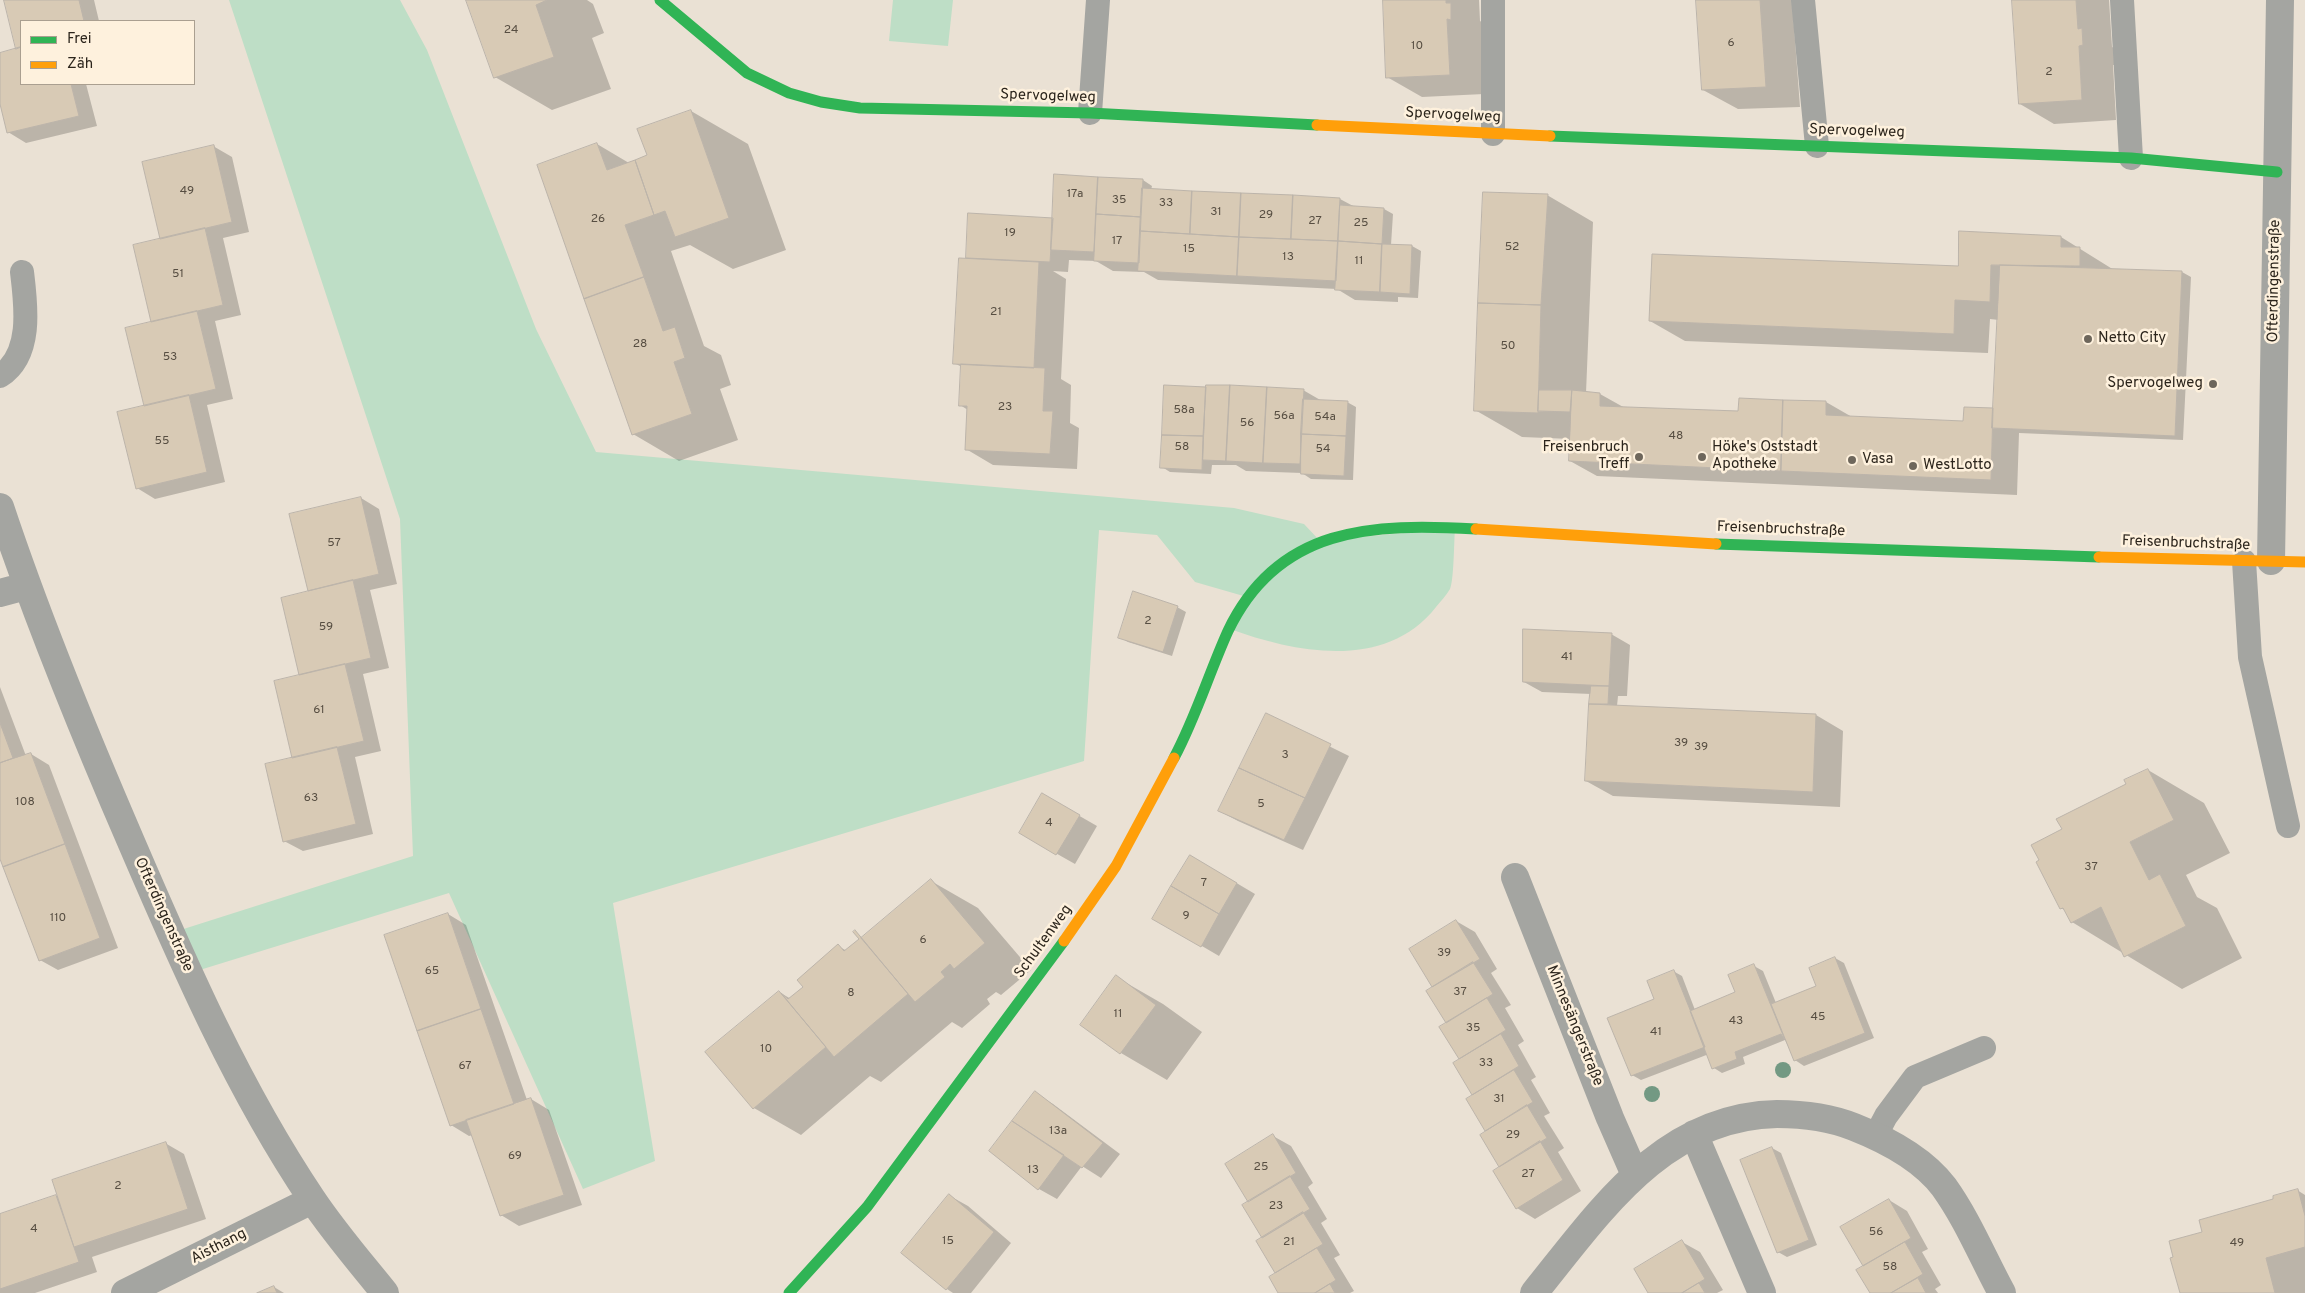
<!DOCTYPE html>
<meta charset="utf-8">
<style>
body{margin:0}
#map{position:relative;width:2305px;height:1293px;overflow:hidden;background:#eae1d4;font-family:Overpass,sans-serif}
canvas{display:block}
.legend{position:absolute;left:20px;top:20px;width:175px;height:65px;box-sizing:border-box;background:#fef1dd;border:1px solid #aa9f90;margin:0;padding:6px 9px;list-style:none;font-size:15px;color:#2c251c}
.legend li{display:flex;align-items:center;gap:10px;height:25px}
.legend b{width:25px;border:1px solid #aa9f90}
</style>
<div id="map">
<canvas width="2305" height="1293"></canvas>
<ul class="legend">
<li><b style="height:6px;background:#30b455"></b>Frei</li>
<li><b style="height:6px;background:#ff9f0a"></b>Zäh</li>
</ul>
</div>
<script>
const c = document.querySelector('canvas').getContext('2d');
c.lineJoin = 'round';
function paint(path, color) { c.fillStyle = color; c.fill(path, 'evenodd'); }
function trace(path, color, width, dash) { c.strokeStyle = color; c.lineWidth = width; c.lineCap = dash ? 'butt' : 'round'; c.setLineDash(dash || []); c.stroke(path); }
function drawText(font, color, halo, rows, align = 'center') {
  c.font = font + ' Overpass,sans-serif'; c.lineWidth = 5; c.setLineDash([]); c.textBaseline = 'middle'; c.strokeStyle = halo; c.fillStyle = color; for (const [text, x, y, turn = 0] of rows) {
    c.save(); c.translate(x, y); c.rotate((+turn || 0) * Math.PI / 180); c.textAlign = isNaN(turn) ? turn : align; if (halo) c.strokeText(text, 0, 0); c.fillText(text, 0, 0); c.restore();
  }
}
const green = new Path2D(`
 M229 0H400L427 50 536 329 596 452 1234 508 1304 524 1320 541 1455 528C1454 541 1454 580 1450 589 1446 596 1440 602 1436 607 1386 671 1296 653 1230 629L1247 597 1195 582 1157 535 1099 530 1084 761 613 903 655 1161 583 1189 449 893 190 973 171 933 413 856 400 519Z
 M893 0H953L948 46 889 41Z`);
const shadow = new Path2D(`
 M5 0H94L99 21H21V84H86L97 126 26 143 8 132 0 99V54L17 49Z
 M468 0H587L593 4 604 33 592 38 611 89 552 110 495 77Z
 M1384 0H1479L1480 21 1485 24 1484 94 1422 97 1387 77Z
 M1697 0H1792L1800 107 1738 109 1703 90Z
 M2013 0H2109L2112 47 2116 49 2117 65H2113L2116 120 2054 124 2020 104Z
 M691 111 748 144 786 250 733 269 690 245 671 251 704 346 721 355 731 385 720 389 738 440 679 461 633 434 597 144 629 163 648 156Z
 M213 146 232 157 249 232 223 238 241 315 215 321 233 399 207 405 225 482 155 499 137 488 161 240Z
 M1143 180 1152 186 1151 190 1340 199 1355 207 1384 209 1393 214 1391 245 1412 246 1421 251 1418 298 1398 297V302L1355 300 1337 289 1158 280 1144 272 1113 271 1096 261 1069 260 1068 272 1053 271 1066 279 1061 379 1071 385 1070 423 1079 428 1077 469 993 465 966 449 968 410 960 405 962 367 954 363 967 259 970 215 1054 219Z
 M1547 195 1593 222 1586 393 1600 394 1625 408 1739 413 1740 399 1826 402 1852 417 1965 422 1994 410 1999 320 1990 319 1988 353 1685 341 1650 321 1959 267 2061 237 2114 270 2182 272 2191 277 2183 440 2019 433 2017 495 1597 476 1570 461 1571 439 1522 437 1475 410Z
 M1165 386 1303 390 1322 401 1347 402 1356 407 1353 480 1311 479 1302 473 1246 471 1236 465H1212L1211 474 1170 472 1162 467Z
 M361 498 379 509 397 584 370 590 389 668 363 674 381 751 355 757 373 834 303 851 284 841 301 676 283 599 309 592 290 515Z
 M1177 607 1186 612 1172 656 1128 642 1119 637Z
 M1611 634 1630 645 1627 696H1618L1617 706 1816 715 1843 731 1840 807 1613 796 1586 781 1591 694 1542 692 1524 682Z
 M0 687 26 756 31 754 49 765 118 948 58 970 40 960 0 856Z
 M1266 715 1349 756 1303 850 1238 821 1219 811Z
 M2148 770 2204 803 2230 853 2186 875 2197 897 2217 908 2242 958 2182 989 2072 922 2066 911 2061 908 2064 830Z
 M1043 795 1097 826 1075 864 1020 833Z
 M1191 856 1255 894 1219 956 1154 918Z
 M931 881 978 908 1031 970 1001 995 996 992 987 999 990 1004 962 1028 952 1022 881 1082 870 1076 801 1135 754 1108 707 1052 779 992 791 999 804 987 838 946 847 951Z
 M448 914 466 925 527 1100 531 1099 549 1110 582 1205 519 1226 501 1215 473 1135 469 1136 451 1125Z
 M1456 921 1475 932 1497 969 1491 973 1511 1005 1505 1008 1524 1041 1518 1045 1536 1077 1531 1080 1550 1113 1544 1116 1564 1148 1558 1152 1581 1191 1535 1219 1517 1208 1501 1168 1481 1135 1487 1132 1467 1099 1474 1096 1454 1063 1461 1059 1441 1027 1448 1024 1434 988 1411 949Z
 M1835 958 1844 963 1874 1038 1804 1066 1795 1060 1785 1040 1743 1057 1745 1064 1722 1073 1714 1068 1709 1054 1641 1080 1632 1075 1655 1000 1673 971 1682 976 1695 1010 1737 993 1754 966 1763 971 1776 1003 1817 986Z
 M1116 977 1163 1004 1202 1032 1167 1080 1121 1053 1082 1025Z
 M1035 1093 1053 1104 1120 1154 1101 1178 1082 1166 1057 1199 1039 1189 991 1151Z
 M1273 1136 1291 1146 1313 1183 1308 1187 1327 1219 1321 1223 1340 1255 1334 1258 1354 1291 1350 1293H1280L1277 1274 1258 1242 1263 1238 1250 1202Z
 M165 1143 184 1154 206 1219 92 1257 97 1272 35 1293H0V1215L58 1196Z
 M1772 1148 1781 1153 1817 1245 1787 1257 1778 1252Z
 M2297 1190 2305 1195V1293H2181L2204 1233Z
 M950 1196 968 1206 1011 1243 971 1293H953L947 1289 903 1253Z
 M1889 1200 1907 1211 1928 1249 1922 1252 1941 1285 1935 1289 1938 1293H1871L1864 1266 1842 1228Z
 M1682 1242 1700 1252 1723 1290 1717 1293H1650Z
 M274 1287 284 1293H261Z`);
const building = new Path2D(`
 M4 0H79L84 21H21V47L16 49Z
 M466 0H547L536 5 554 57 494 78Z
 M1383 0H1446V3H1451V20L1447 19 1450 75 1386 78Z
 M1696 0H1760L1766 87 1702 90Z
 M2012 0H2076L2078 29 2082 28 2083 45 2079 46 2082 100 2019 104Z
 M21 47V84H71L79 116 7 133 0 104V53Z
 M691 110 729 218 675 237 665 211 654 215 635 160 647 155 637 129Z
 M597 143 607 170 635 160 654 215 625 225 644 277 584 299 537 165Z
 M214 145 232 222 160 239 142 162Z
 M1054 174 1098 177 1094 252 1051 250Z
 M1098 177 1143 179 1141 217 1096 214Z
 M1142 188 1192 191 1190 234 1140 231Z
 M1192 191 1241 193 1239 237 1190 234Z
 M1483 192 1548 194 1541 305 1478 303Z
 M1241 193 1293 195 1291 239 1239 237Z
 M1293 195 1340 198 1338 241 1291 239Z
 M1340 205 1384 208 1382 244 1338 241Z
 M968 213 1053 218 1050 262 966 258Z
 M1096 214 1141 217 1139 263 1094 261Z
 M205 228 223 305 151 322 133 245Z
 M1140 231 1239 237 1237 276 1138 271Z
 M1959 231 2061 236V247H2080V266L1991 265 1990 302 1955 300 1954 334 1649 321 1652 254 1958 266Z
 M1239 237 1338 241 1336 281 1237 276Z
 M1338 241 1382 244 1380 292 1335 290Z
 M1382 244 1412 245 1410 294 1380 292Z
 M959 258 1039 262 1034 368 953 364Z
 M2000 265 2182 271 2175 436 1992 428Z
 M644 277 663 331 675 327 685 358 674 362 692 414 632 435 584 299Z
 M1478 303 1541 305 1538 413 1474 411Z
 M197 311 216 389 144 406 125 328Z
 M961 364 1045 368 1043 411H1053L1050 454 965 450 967 406H959Z
 M1164 385 1206 387 1203 436 1162 435Z
 M1206 385H1230L1226 461 1203 460Z
 M1230 385 1267 387 1263 463 1226 461Z
 M1267 387 1304 389 1300 464 1263 463Z
 M1539 390H1572L1570 412 1538 411Z
 M1572 390 1600 393V406L1738 411 1739 398 1783 400 1781 471 1569 461Z
 M189 395 207 472 136 489 117 412Z
 M1303 399 1348 401 1346 436 1301 434Z
 M1783 400 1826 401V415L1963 421 1964 407 1993 408 1991 480 1781 471Z
 M1301 434 1346 436 1344 476 1301 474Z
 M1162 435 1203 436 1202 470 1160 468Z
 M361 497 379 574 308 591 289 514Z
 M353 580 371 658 299 675 281 598Z
 M1133 591 1178 606 1163 652 1118 638Z
 M1523 629 1612 633 1609 686 1523 682Z
 M345 664 364 741 292 758 274 681Z
 M1591 686H1609L1608 704H1589Z
 M1589 704 1816 714 1813 792 1585 781Z
 M1266 713 1331 744 1305 798 1239 768Z
 M0 723 13 758 0 763Z
 M337 747 356 824 283 842 265 764Z
 M31 753 65 844 3 867 0 859V763Z
 M1239 768 1305 798 1284 840 1218 811Z
 M2148 769 2174 820 2130 842 2149 880 2160 874 2186 926 2124 957 2101 907 2071 923 2063 908 2060 909 2036 862 2039 860 2031 845 2062 829 2056 819 2126 784 2124 780Z
 M1042 793 1080 815 1056 855 1019 833Z
 M65 844 100 938 39 961 3 867Z
 M1190 855 1237 883 1219 914 1171 886Z
 M931 879 985 943 954 969 950 964 941 972 945 977 915 1002 861 938Z
 M1171 886 1219 914 1201 947 1152 919Z
 M448 913 481 1009 417 1031 384 935Z
 M1456 920 1480 959 1432 987 1409 949Z
 M855 930 908 994 834 1057 781 993 788 999 803 987 797 980 838 944 844 951 859 939 853 932Z
 M1835 957 1865 1033 1794 1061 1771 1004 1816 986 1809 968Z
 M1473 962 1493 994 1446 1023 1426 991Z
 M1754 964 1785 1040 1781 1034 1735 1052 1737 1059 1712 1069 1690 1011 1735 992 1728 975Z
 M1674 970 1705 1047 1631 1076 1607 1018 1654 999 1647 981Z
 M1116 975 1156 1005 1120 1054 1080 1025Z
 M779 991 826 1047 753 1109 705 1052Z
 M1487 998 1506 1030 1459 1059 1439 1027Z
 M481 1009 514 1104 450 1126 417 1031Z
 M1501 1034 1519 1066 1472 1095 1453 1063Z
 M1514 1070 1533 1102 1485 1131 1466 1099Z
 M1035 1091 1103 1143 1082 1168 1012 1121Z
 M531 1098 564 1195 500 1216 466 1120Z
 M1527 1105 1547 1138 1499 1167 1480 1135Z
 M1012 1121 1064 1155 1038 1190 989 1151Z
 M1273 1134 1296 1173 1248 1202 1225 1164Z
 M1540 1141 1563 1180 1516 1209 1493 1171Z
 M166 1142 188 1209 74 1247 52 1180Z
 M1772 1147 1809 1240 1777 1253 1740 1160Z
 M1290 1176 1310 1209 1262 1238 1242 1205Z
 M2298 1189 2305 1216V1247L2266 1258 2275 1293H2180L2170 1258 2173 1257 2169 1241 2202 1232 2199 1220 2273 1199V1196Z
 M949 1194 994 1232 946 1290 901 1253Z
 M56 1195 79 1262 0 1289V1214Z
 M1889 1199 1911 1238 1863 1266 1840 1227Z
 M1303 1212 1323 1244 1275 1273 1256 1241Z
 M1682 1240 1705 1279 1682 1293H1648L1634 1269Z
 M1905 1242 1923 1274 1891 1293H1870L1856 1270Z
 M1317 1248 1336 1280 1315 1293H1278L1269 1277Z
 M1918 1278 1926 1293H1891Z
 M1699 1283 1705 1293H1682Z
 M1330 1284 1335 1293H1315Z
 M274 1286 277 1293H257Z`);
const lane = new Path2D(`
 M1803 0 1817 146
 M2122 0 2131 158
 M1090 113 1098 0
 M1493 134V0
 M0 376C33 355 26 305 22 272
 M2244 561 2250 657 2288 826
 M1876 1135 1886 1116 1915 1077 1984 1048`);
const street = new Path2D(`
 M0 507C38 621 84 733 132 844 184 965 238 1089 312 1199 334 1232 360 1262 385 1293
 M2271 561 2280 0
 M0 593 26 586
 M1515 877 1610 1118 1635 1175
 M1694 1134 1762 1293
 M125 1293 312 1200
 M1534 1293C1599 1213 1662 1116 1777 1114 1804 1114 1829 1117 1854 1127 1887 1140 1922 1158 1944 1187 1967 1219 1983 1258 2002 1293`);
const fast = new Path2D(`
 M660 0 747 73 789 93 821 102 860 108 1090 113 1317 125
 M1550 136 2131 158 2277 172
 M1716 544 2099 557
 M1174 758C1196 717 1209 673 1228 631 1278 526 1373 523 1476 529
 M789 1293 867 1207 1064 941`);
const slow = new Path2D(`
 M1317 125 1550 136
 M1476 529 1716 544
 M2099 557 2305 562
 M1064 941 1116 866 1174 758`);
const trees = [
 [1783,1070],
 [1652,1094]
];
const markers = [
 [2088,339,5,"#6e675c"],
 [2213,384,5,"#6e675c"],
 [1639,457,5,"#6e675c"],
 [1702,457,5,"#6e675c"],
 [1852,460,5,"#6e675c"],
 [1913,466,5,"#6e675c"]
];
const numberNames = [
 ["24",511,31],
 ["6",1731,44],
 ["10",1417,47],
 ["2",2049,73],
 ["49",187,192],
 ["17a",1075,195],
 ["35",1119,201],
 ["33",1166,204],
 ["31",1216,213],
 ["29",1266,216],
 ["26",598,220],
 ["27",1315,222],
 ["25",1361,224],
 ["19",1010,234],
 ["17",1117,242],
 ["52",1512,248],
 ["15",1189,250],
 ["13",1288,258],
 ["11",1359,262],
 ["51",178,275],
 ["21",996,313],
 ["28",640,345],
 ["50",1508,347],
 ["53",170,358],
 ["23",1005,408],
 ["58a",1184,411],
 ["56a",1284,417],
 ["54a",1325,418],
 ["56",1247,424],
 ["48",1676,437],
 ["55",162,442],
 ["58",1182,448],
 ["54",1323,450],
 ["57",334,544],
 ["2",1148,622],
 ["59",326,628],
 ["41",1567,658],
 ["61",319,711],
 ["39",1681,744],
 ["39",1701,748],
 ["3",1285,756],
 ["63",311,799],
 ["108",25,803],
 ["5",1261,805],
 ["4",1049,824],
 ["37",2091,868],
 ["7",1204,884],
 ["9",1186,917],
 ["110",58,919],
 ["6",923,941],
 ["39",1444,954],
 ["65",432,972],
 ["37",1460,993],
 ["8",851,994],
 ["11",1118,1015],
 ["45",1818,1018],
 ["43",1736,1022],
 ["35",1473,1029],
 ["41",1656,1033],
 ["10",766,1050],
 ["33",1486,1064],
 ["67",465,1067],
 ["31",1499,1100],
 ["13a",1058,1132],
 ["29",1513,1136],
 ["69",515,1157],
 ["25",1261,1168],
 ["13",1033,1171],
 ["27",1528,1175],
 ["2",118,1187],
 ["23",1276,1207],
 ["4",34,1230],
 ["56",1876,1233],
 ["15",948,1242],
 ["21",1289,1243],
 ["49",2237,1244],
 ["58",1890,1268]
];
const streetNames = [
 ["Spervogelweg",1048,97,2],
 ["Spervogelweg",1453,116,3],
 ["Spervogelweg",1857,132,2],
 ["Ofterdingenstraße",2275,281,-89],
 ["Freisenbruchstraße",1781,530,2],
 ["Freisenbruchstraße",2186,544,2],
 ["Ofterdingenstraße",163,915,66],
 ["Schultenweg",1044,942,-54],
 ["Minnesängerstraße",1574,1026,68],
 ["Aisthang",219,1247,-27]
];
const poiNames = [
 ["Netto City",2098,339],
 ["Spervogelweg",2203,384,"right"],
 ["Freisenbruch",1629,448,"right"],
 ["Treff",1629,465,"right"],
 ["Höke's Oststadt",1712,448],
 ["Apotheke",1712,465],
 ["Vasa",1862,460],
 ["WestLotto",1923,466]
];
paint(green, '#bedec6');
paint(shadow, '#0003');
paint(building, '#d8cab5');
trace(building, '#bcb4aa', 1);
trace(lane, '#a4a5a1', 24);
trace(street, '#a4a5a1', 28);
trace(fast, '#30b455', 11);
trace(slow, '#ff9f0a', 11);
c.fillStyle = '#739983';
for (const [x, y] of trees) { c.beginPath(); c.arc(x, y, 8, 0, 2 * Math.PI); c.fill(); }
for (const [x, y, r, color] of markers) { const dot = new Path2D(); dot.arc(x, y, r, 0, 2 * Math.PI); c.fillStyle = color; c.fill(dot); trace(dot, '#fef1dd', 2); }
drawText('12px', '#574e42', null, numberNames);
drawText('15px', '#2c251c', '#fef1dd', streetNames);
drawText('15px', '#2c251c', '#fef1dd', poiNames, 'left');
</script>
